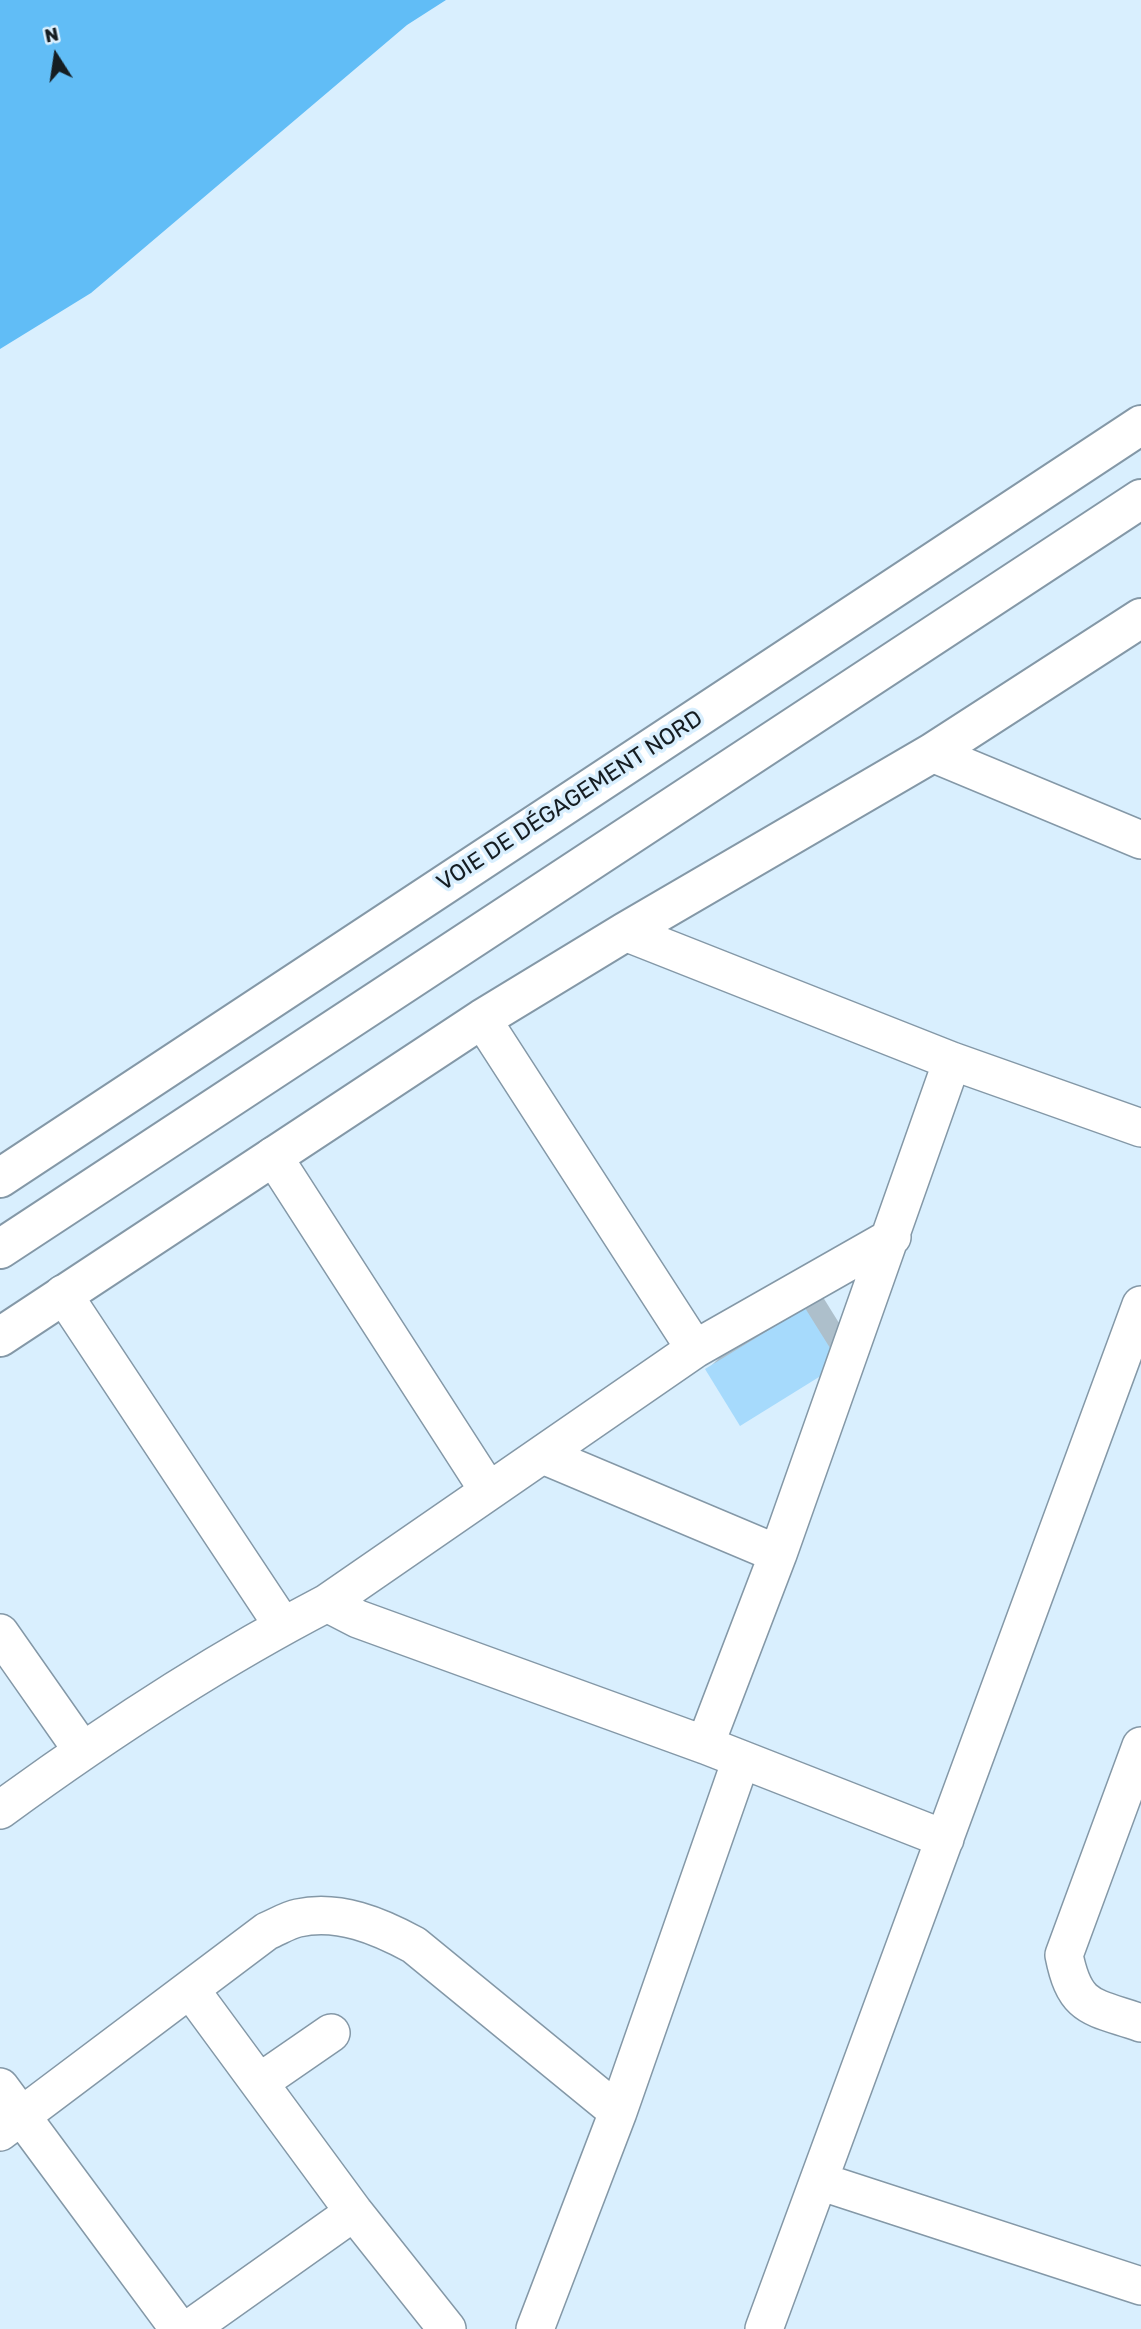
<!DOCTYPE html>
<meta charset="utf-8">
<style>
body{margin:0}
#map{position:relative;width:1141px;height:2329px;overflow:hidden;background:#d9effe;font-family:Rubik,sans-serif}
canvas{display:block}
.north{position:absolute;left:21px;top:21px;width:70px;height:70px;-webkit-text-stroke:5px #d9effe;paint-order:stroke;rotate:348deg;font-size:19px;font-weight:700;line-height:28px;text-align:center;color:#151d22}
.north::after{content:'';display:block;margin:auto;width:24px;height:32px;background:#151d22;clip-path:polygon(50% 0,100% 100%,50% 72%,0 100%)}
</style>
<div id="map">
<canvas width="1141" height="2329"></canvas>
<div class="north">N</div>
</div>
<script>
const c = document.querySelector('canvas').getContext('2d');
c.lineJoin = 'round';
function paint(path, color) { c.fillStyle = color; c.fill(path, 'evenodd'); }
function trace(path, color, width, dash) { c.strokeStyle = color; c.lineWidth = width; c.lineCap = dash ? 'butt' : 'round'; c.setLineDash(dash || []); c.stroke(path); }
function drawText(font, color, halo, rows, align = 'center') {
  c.font = font + ' Rubik,sans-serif'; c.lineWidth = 7; c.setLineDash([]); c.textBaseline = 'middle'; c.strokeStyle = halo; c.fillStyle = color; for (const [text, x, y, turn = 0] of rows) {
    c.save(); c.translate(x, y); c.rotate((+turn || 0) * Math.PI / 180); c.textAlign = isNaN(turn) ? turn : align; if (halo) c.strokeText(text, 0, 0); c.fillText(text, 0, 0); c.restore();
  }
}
const water = new Path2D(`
 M0 0H446L407 25 91 293 0 349Z`);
const shadow = new Path2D(`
 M821 1294 854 1347 708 1369 723 1354Z`);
const building = new Path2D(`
 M805 1308 840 1364 740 1426 705 1369Z`);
const minor = new Path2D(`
 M932 753 1141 840
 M625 932 952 1061 1141 1128
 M482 1019 695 1349
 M273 1156 488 1490
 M63 1294 283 1626
 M543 1455 778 1554
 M327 1603 358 1619 705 1745 945 1839
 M0 1633 82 1750
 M705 1745 778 1554 952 1061
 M1141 1746 1064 1955C1075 2010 1092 2006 1141 2023
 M0 1810C104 1734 213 1662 327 1603L695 1349 892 1237
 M190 1989 354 2212 447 2329
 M260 2082 331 2033
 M0 2087 179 2329
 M0 2132 267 1931C277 1927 288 1920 298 1918 339 1909 379 1926 414 1945L618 2112
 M819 2181 1141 2286
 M189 2329 354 2212
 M535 2329 618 2112 741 1760
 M764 2329 1141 1305`);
const secondary = new Path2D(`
 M0 1337 482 1019 625 932 932 753 1141 618`);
const trunk = new Path2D(`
 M0 1178 1141 425
 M0 1249 1141 499`);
const streetNames = [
 ["VOIE DE DÉGAGEMENT NORD",570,801,-33]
];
paint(water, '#61bdf6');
paint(shadow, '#0003');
paint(building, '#a6dafc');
trace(minor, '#8498a7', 40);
trace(secondary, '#8498a7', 42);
trace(trunk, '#8498a7', 42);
trace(minor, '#fff', 37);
trace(secondary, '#fff', 38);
trace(trunk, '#fff', 38);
drawText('23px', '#151d22', '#d9effe', streetNames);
</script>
